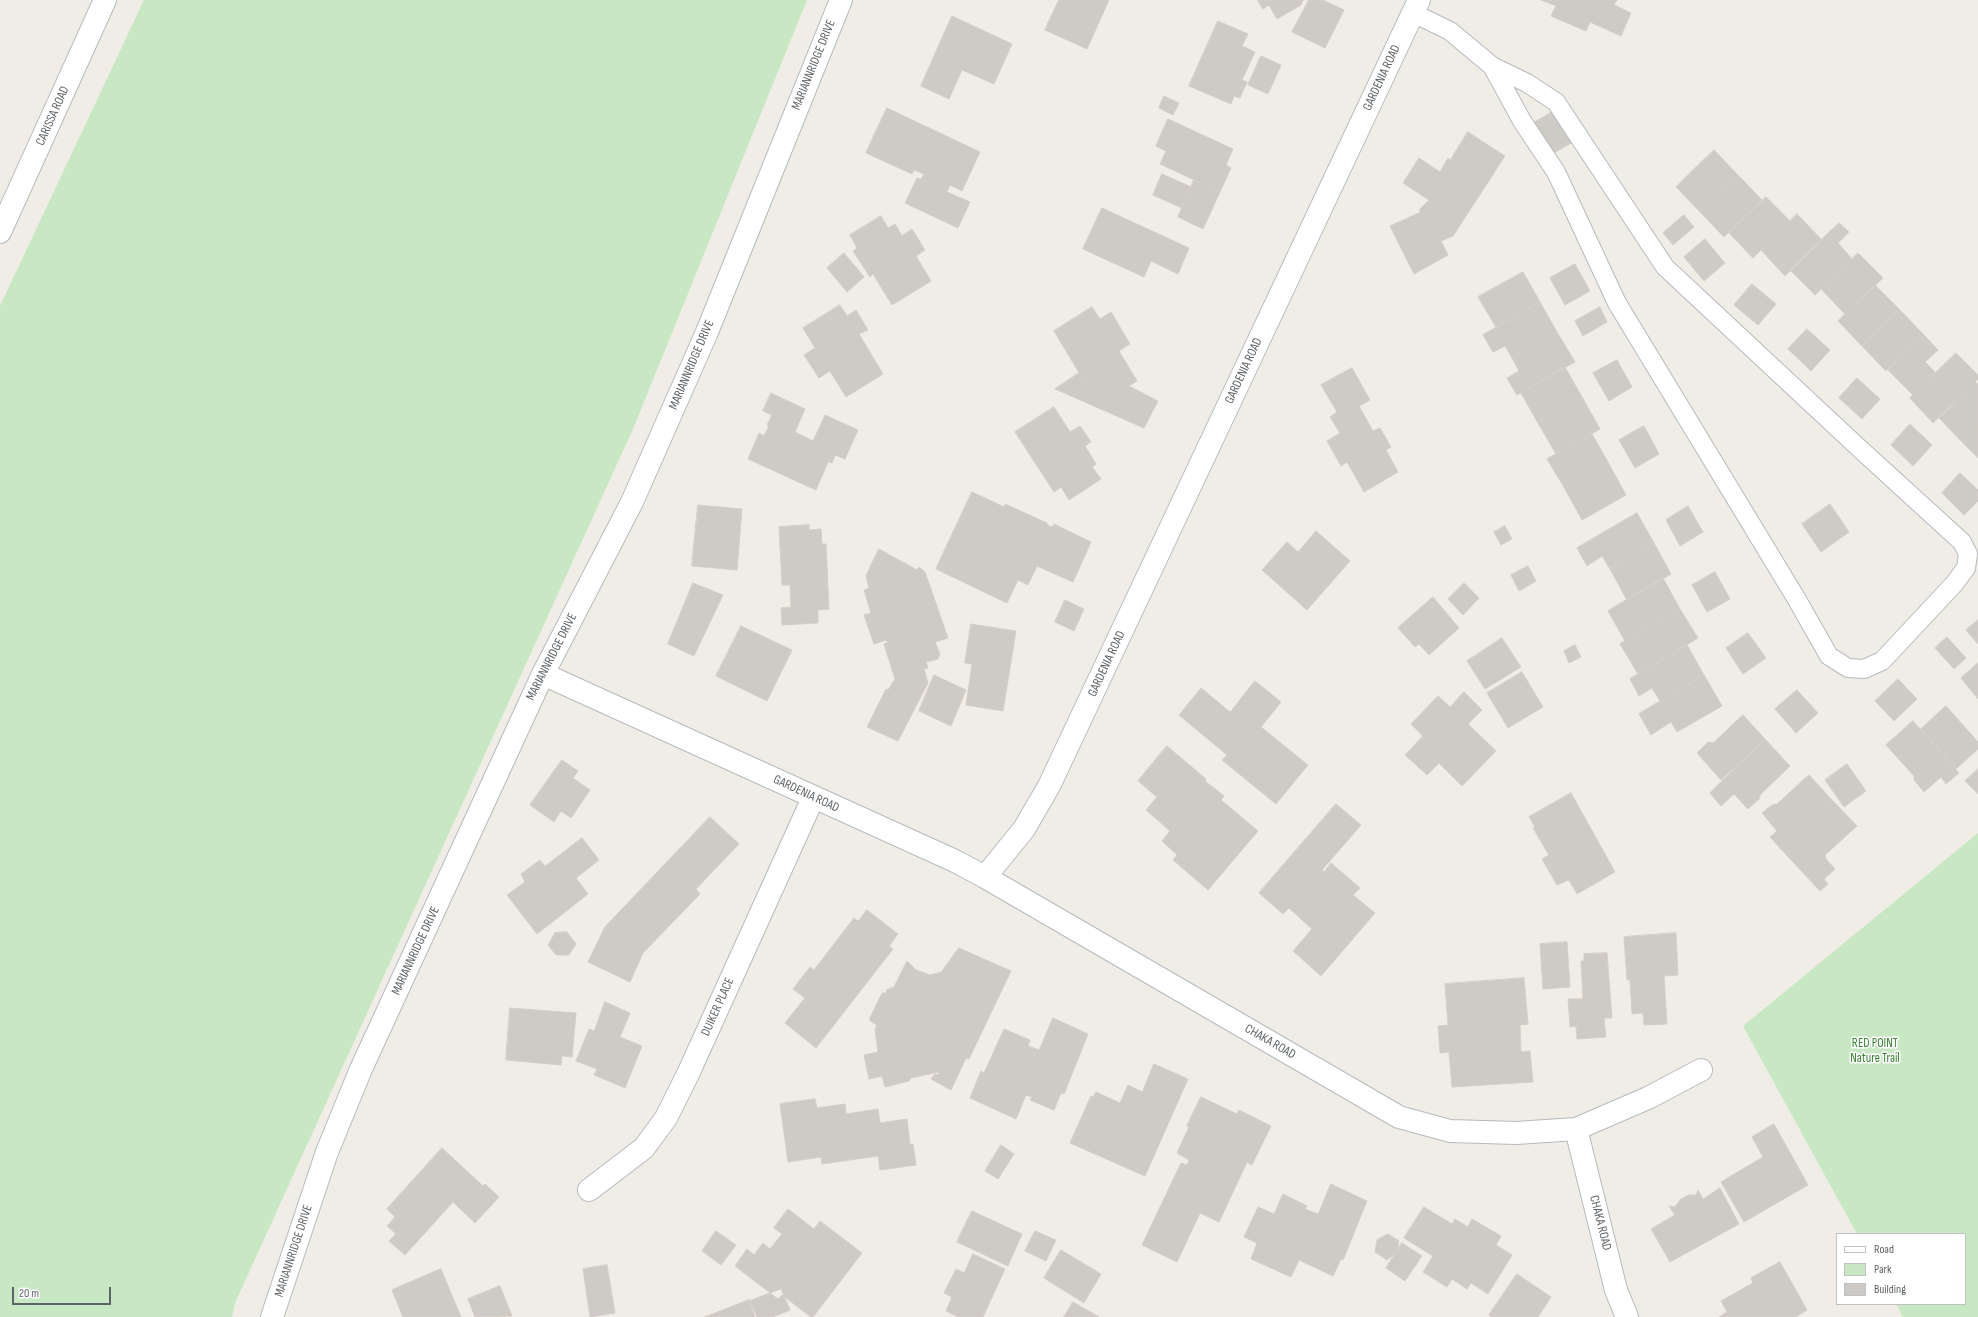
<!DOCTYPE html>
<style>
body{margin:0}
#map{position:relative;width:1978px;height:1317px;overflow:hidden;background:#f0ede6;font-family:"Sofia Sans Condensed",sans-serif}
canvas{display:block}
.legend{position:absolute;left:1836px;top:1233px;width:130px;height:72px;box-sizing:border-box;background:#fff;border:1px solid #bfc1c2;margin:0;padding:5px 7px;list-style:none;font-size:12px;color:#5e6367}
.legend li{display:flex;align-items:center;gap:8px;height:20px}
.legend b{width:20px;border:1px solid #bfc1c2}
.scale{position:absolute;left:12px;top:1287px;width:99px;height:18px;box-sizing:border-box;border:2px solid #5e6367;border-top:0;padding-left:5px;font-size:12px;line-height:14px;white-space:nowrap;color:#5e6367;-webkit-text-stroke:3px #fff;paint-order:stroke}
</style>
<div id="map">
<canvas width="1978" height="1317"></canvas>
<ul class="legend">
<li><b style="height:5px;background:#fff"></b>Road</li>
<li><b style="height:11px;background:#c7e8c2"></b>Park</li>
<li><b style="height:11px;background:#cecac5"></b>Building</li>
</ul>
<div class="scale">20 m</div>
</div>
<script>
const c = document.querySelector('canvas').getContext('2d');
c.lineJoin = 'round';
function paint(path, color) { c.fillStyle = color; c.fill(path, 'evenodd'); }
function trace(path, color, width, dash) { c.strokeStyle = color; c.lineWidth = width; c.lineCap = dash ? 'butt' : 'round'; c.setLineDash(dash || []); c.stroke(path); }
function drawText(font, color, halo, rows, align = 'center') {
  c.font = font + ' "Sofia Sans Condensed",sans-serif'; c.lineWidth = 3; c.setLineDash([]); c.textBaseline = 'middle'; c.strokeStyle = halo; c.fillStyle = color; for (const [text, x, y, turn = 0] of rows) {
    c.save(); c.translate(x, y); c.rotate((+turn || 0) * Math.PI / 180); c.textAlign = isNaN(turn) ? turn : align; if (halo) c.strokeText(text, 0, 0); c.fillText(text, 0, 0); c.restore();
  }
}
const green = new Path2D(`
 M144 0H807L633 429 235 1303 232 1317H0V306Z
 M1978 833V1317H1903L1896 1304H1965V1234H1857L1743 1026Z`);
const building = new Path2D(`
 M1059 0H1109L1087 49 1045 30Z
 M1258 0H1303L1301 5 1277 19 1269 5 1263 9Z
 M1309 0H1323L1344 10 1325 48 1292 32Z
 M1541 0H1617L1614 5 1631 13 1621 36 1590 22 1586 31 1551 16 1556 6Z
 M952 16 1012 44 994 84 962 70 949 99 921 86Z
 M1218 21 1248 34 1242 46 1255 52 1242 80 1247 82 1240 98 1234 96 1231 104 1189 86Z
 M1261 56 1281 65 1268 94 1248 85Z
 M1164 96 1179 103 1173 115 1159 108Z
 M887 108 980 152 962 191 950 185 947 192 970 202 958 228 905 203 917 178 921 179 924 174 914 170 912 174 866 153Z
 M1554 111 1573 142 1554 153 1535 122Z
 M1168 119 1233 149 1226 165 1231 168 1220 192 1160 164 1166 151 1156 146Z
 M1468 132 1505 156 1453 236 1441 241 1448 255 1414 274 1390 226 1421 212 1419 210 1429 200 1403 183 1419 158 1440 172 1448 158 1450 160Z
 M1714 150 1738 175 1700 212 1676 187Z
 M1162 174 1191 187 1182 208 1153 195Z
 M1738 175 1762 200 1724 237 1700 212Z
 M1194 180 1220 192 1203 229 1178 217Z
 M1766 197 1790 221 1753 258 1729 233Z
 M1102 208 1189 248 1178 274 1151 261 1144 277 1083 249Z
 M1797 214 1822 240 1785 276 1761 250Z
 M1684 215 1694 227 1673 245 1663 233Z
 M881 216 888 228 895 224 902 236 912 229 925 250 916 256 931 281 892 305 873 274 870 277 853 251 857 248 850 235Z
 M1839 223 1849 232 1838 243 1852 259 1815 295 1790 270Z
 M1705 239 1725 263 1704 281 1684 257Z
 M844 253 864 277 847 292 827 268Z
 M1858 253 1883 278 1845 314 1821 289Z
 M1575 264 1590 291 1565 305 1550 278Z
 M1523 272 1540 302 1496 327 1478 297Z
 M1752 284 1776 304 1758 325 1734 305Z
 M1875 285 1899 309 1862 346 1838 321Z
 M1540 302 1557 332 1512 358 1505 346 1493 352 1483 335Z
 M840 305 847 316 856 310 868 330 859 334 883 374 846 397 830 371 819 378 804 355 815 348 803 328Z
 M1092 307 1100 319 1111 312 1130 344 1119 351 1137 381 1106 400 1098 387 1090 391 1054 331Z
 M1600 307 1607 322 1583 336 1575 321Z
 M1899 309 1924 335 1886 371 1862 346Z
 M1807 329 1830 350 1811 371 1788 349Z
 M1557 332 1575 362 1517 395 1507 378 1519 371 1512 358Z
 M1924 335 1938 350 1925 362 1936 373 1913 395 1888 370Z
 M1956 353 1978 375V379L1933 423 1910 398Z
 M1617 360 1632 387 1609 401 1593 373Z
 M1565 367 1582 397 1538 423 1521 393Z
 M1352 368 1370 400 1359 406 1373 431 1380 428 1391 447 1386 450 1398 472 1364 492 1347 462 1341 466 1327 441 1340 433 1330 417 1337 412 1321 385Z
 M1079 373 1090 391 1098 387 1106 400 1129 386 1158 401 1144 428 1055 389Z
 M1857 378 1880 399 1862 419 1839 398Z
 M1975 382 1978 384V428L1963 443 1939 418Z
 M771 393 805 409 795 432 813 441 825 415 858 430 845 459 835 455 832 463 828 462 816 490 748 459 759 433 764 436 769 426 767 425 772 415 763 411Z
 M1582 397 1600 429 1556 454 1538 423Z
 M1054 407 1070 432 1080 426 1091 442 1085 446 1096 464 1092 467 1101 479 1069 500 1061 487 1054 492 1015 432Z
 M1910 424 1932 445 1913 466 1891 445Z
 M1644 426 1659 454 1635 468 1619 440Z
 M1978 428V458L1963 443Z
 M1592 434 1609 464 1565 489 1547 459Z
 M1609 464 1626 495 1582 520 1565 489Z
 M1960 473 1978 490V501L1964 515 1942 493Z
 M972 492 1004 507 1005 504 1047 523V525L1052 527 1054 524 1091 542 1073 582 1037 566 1028 585 1018 580 1007 603 936 569Z
 M1830 504 1849 532 1821 552 1802 524Z
 M698 505 742 509 737 570 692 566Z
 M1688 506 1703 532 1680 546 1666 520Z
 M1637 513 1654 543 1610 569 1602 556 1587 566 1577 548Z
 M809 525V530L821 529 822 544H826L829 609 818 610V623L782 625 781 608 791 607 790 585H782L779 527Z
 M1505 526 1512 539 1501 545 1494 532Z
 M1316 531 1350 561 1307 610 1262 570 1287 542 1298 552Z
 M1654 543 1671 574 1627 600 1610 569Z
 M879 549 917 570 919 567 925 572 948 638 935 642 940 654 938 659 926 662 928 668 924 669 928 683 898 741 867 727 886 689 888 690 895 679 884 644 888 642 886 640 874 644 864 615 871 613 864 590 869 588 866 576Z
 M1528 566 1536 581 1519 591 1511 575Z
 M1715 572 1730 599 1707 612 1692 585Z
 M1663 578 1680 609 1625 641 1608 611Z
 M693 583 723 595 694 656 668 644Z
 M1464 583 1479 598 1463 615 1448 599Z
 M1433 597 1459 628 1429 655 1419 644 1415 647 1398 628Z
 M1065 600 1084 609 1074 631 1055 622Z
 M1680 609 1698 638 1638 674 1620 644Z
 M1978 620V644L1966 630Z
 M971 624 1016 631 1003 711 966 705 972 664 965 663Z
 M741 626 792 650 767 701 716 676Z
 M1748 633 1766 658 1743 674 1726 648Z
 M1947 637 1966 658 1954 669 1935 648Z
 M1502 638 1521 667 1485 689 1467 661Z
 M1575 645 1581 657 1569 663 1564 651Z
 M1687 645 1704 675 1660 701 1652 688 1639 696 1630 679Z
 M1978 663V699L1961 678Z
 M1522 672 1543 707 1508 728 1487 693Z
 M934 675 966 690 951 726 919 711Z
 M1704 675 1722 706 1677 732 1671 722 1651 735 1639 714Z
 M1898 679 1917 699 1894 721 1875 701Z
 M1255 681 1281 702 1261 727 1308 765 1276 804 1222 760 1227 755 1179 715 1201 688 1230 712Z
 M1797 690 1818 713 1796 733 1775 709Z
 M1464 692 1482 710 1468 724 1496 751 1462 786 1439 763 1427 775 1405 755 1423 736 1411 724 1438 696 1450 707Z
 M1946 706 1978 742V749L1956 769 1921 729Z
 M1743 715 1765 739 1721 780 1697 753 1708 742 1713 743Z
 M1913 721 1959 773 1946 784 1941 777 1924 792 1914 780V776L1886 745Z
 M1765 739 1790 766 1760 795 1759 799 1748 809 1734 794 1721 806 1710 793Z
 M1167 746 1206 779 1205 781 1224 796 1221 800 1258 831 1208 890 1173 860 1177 855 1162 841 1170 831 1146 810 1157 797 1138 781Z
 M562 760 578 771 573 778 590 790 571 818 561 811 554 822 530 805Z
 M1847 764 1866 791 1844 807 1825 780Z
 M1978 769V794L1965 781Z
 M1809 775 1832 800 1780 848 1770 837 1777 831 1762 813 1772 805 1777 804Z
 M1571 793 1615 872 1577 894 1569 880 1557 885 1542 859 1549 855 1533 828 1535 827 1529 817Z
 M1832 800 1857 826 1825 855 1826 859 1835 869 1824 879 1828 884 1820 891 1780 848Z
 M1336 804 1361 825 1322 870 1324 872 1331 863 1360 888 1353 895 1375 913 1321 976 1293 951 1312 929 1289 908 1283 914 1259 893Z
 M710 817 739 844 696 889 700 894 643 953 630 982 588 962 605 927Z
 M582 838 599 860 576 878 588 894 537 934 507 895 525 882 521 874 540 860 545 866Z
 M867 910 898 934 889 946 893 949 816 1048 785 1023 805 998 793 989 810 967 814 970 854 918 858 921Z
 M567 932 576 944 569 955H556L548 945 555 933Z
 M1676 933 1678 975 1664 976 1667 1024 1644 1025 1643 1013 1632 1014 1630 980H1627L1624 937Z
 M1567 942 1570 987 1543 989 1540 944Z
 M959 948 1011 971 969 1059 966 1058 951 1090 931 1079 935 1074 938 1075 939 1072 911 1078 909 1081 885 1087 882 1076 869 1079 864 1055 878 1052 875 1029 877 1025 869 1020 882 993H887L886 990 894 987 907 961 916 970 930 975 941 972Z
 M1607 953 1612 1018H1604L1606 1037 1577 1039 1576 1026 1570 1027 1568 999H1583L1581 961H1584V954Z
 M1524 978 1528 1024 1520 1025 1521 1052 1530 1051 1533 1082 1452 1087 1449 1052 1440 1053 1438 1026 1448 1025 1445 984Z
 M605 1002 630 1013 620 1037 642 1046 625 1088 594 1075 597 1069 576 1061 589 1029 594 1031Z
 M510 1008 576 1013 572 1057 562 1056 561 1065 506 1060Z
 M1053 1018 1088 1034 1064 1094 1061 1093 1054 1110 1030 1100 1032 1097 1026 1095 1016 1119 970 1098 981 1071 984 1073 1004 1029 1030 1040 1028 1046 1039 1050Z
 M1154 1064 1188 1079 1145 1176 1070 1143 1091 1096 1093 1097 1096 1092 1120 1103 1128 1085 1142 1092Z
 M1201 1097 1237 1114 1239 1110 1271 1126 1252 1165 1247 1162 1219 1222 1200 1213 1177 1262 1142 1245 1181 1163 1187 1165 1189 1160 1177 1153 1189 1127 1187 1126Z
 M815 1099 817 1108 845 1104 846 1114 878 1109 880 1123 907 1119 910 1145 913 1144 916 1165 880 1170 878 1156 822 1164 821 1157 788 1162 780 1104Z
 M1774 1124 1808 1185 1744 1222 1721 1182 1763 1157 1752 1137Z
 M1001 1145 1014 1154 998 1179 985 1171Z
 M442 1148 483 1186 485 1184 499 1197 475 1223 453 1202 405 1255 389 1241 396 1234 387 1226 395 1217 387 1209Z
 M1331 1184 1367 1201 1343 1260 1341 1259 1333 1276 1299 1260 1291 1277 1251 1259 1257 1243 1244 1237 1258 1207 1274 1214 1283 1194 1307 1206 1305 1209 1318 1214Z
 M1720 1188 1739 1224 1670 1262 1651 1229 1675 1215 1669 1206 1675 1207 1681 1199 1689 1195H1696L1698 1190 1703 1199Z
 M1424 1207 1452 1224 1455 1219 1468 1227 1472 1219 1501 1236 1496 1245 1512 1255 1488 1294 1471 1283 1467 1289 1452 1279 1447 1287 1423 1272 1433 1256 1404 1238Z
 M788 1209 814 1229 820 1221 862 1253 813 1317H811L782 1295 778 1299 735 1266 747 1249 754 1255 763 1243 770 1249 782 1234 774 1228Z
 M972 1211 1022 1234 1008 1266 957 1242Z
 M716 1231 736 1245 721 1265 702 1251Z
 M1035 1231 1056 1240 1046 1261 1025 1251Z
 M1388 1234 1399 1241 1397 1252 1387 1260 1375 1252 1377 1240Z
 M1402 1243 1422 1256 1405 1281 1386 1268Z
 M1061 1250 1101 1274 1084 1303 1044 1278Z
 M973 1254 1005 1269 983 1317H958L946 1311 952 1297 944 1293 956 1269 964 1273Z
 M1780 1262 1807 1310 1796 1317H1719L1727 1312 1721 1301 1753 1283 1751 1278Z
 M607 1265 615 1313 590 1317 583 1269Z
 M441 1269 461 1317H403L392 1290Z
 M1517 1274 1551 1297 1538 1317H1492L1489 1315Z
 M500 1286 512 1316 475 1317 468 1299Z
 M781 1289 790 1310 773 1317H757L750 1301Z
 M749 1300 755 1317H705Z
 M1073 1302 1099 1317H1064Z`);
const lane = new Path2D(`
 M1413 13 1450 31 1492 66 1527 83 1556 102 1665 267 1859 448 1962 542 1968 554 1966 568 1954 584 1882 661 1864 669 1848 668 1829 656 1796 598 1617 303 1556 172 1522 121 1492 66`);
const street = new Path2D(`
 M0 232 105 0
 M543 674 955 861 985 877 1024 829 1049 786 1419 0
 M985 877 1399 1117 1450 1131 1516 1133 1576 1129 1648 1098 1701 1070
 M1576 1129 1616 1290 1627 1317
 M589 1190 644 1148 666 1118 688 1074 813 798
 M272 1317 327 1152 361 1069 543 674 632 502 707 332 841 0`);
const streetNames = [
 ["MARIANNRIDGE DRIVE",814,65,-68],
 ["GARDENIA ROAD",1382,78,-65],
 ["CARISSA ROAD",53,116,-66],
 ["MARIANNRIDGE DRIVE",692,365,-67],
 ["GARDENIA ROAD",1244,371,-65],
 ["MARIANNRIDGE DRIVE",552,657,-63],
 ["GARDENIA ROAD",1107,664,-65],
 ["GARDENIA ROAD",806,794,25],
 ["MARIANNRIDGE DRIVE",416,951,-65],
 ["DUIKER PLACE",718,1007,-66],
 ["CHAKA ROAD",1270,1042,30],
 ["CHAKA ROAD",1600,1223,76],
 ["MARIANNRIDGE DRIVE",294,1251,-72]
];
const parkNames = [
 ["RED POINT",1875,1044],
 ["Nature Trail",1875,1059]
];
paint(green, '#c7e8c2');
paint(building, '#cecac5');
trace(building, '#d5cec4', 1);
trace(lane, '#b7babd', 20);
trace(street, '#b7babd', 24);
trace(lane, '#fff', 18);
trace(street, '#fff', 22);
drawText('13px', '#5e6367', '#fff', streetNames);
drawText('13px', '#398231', '#fff', parkNames);
</script>
